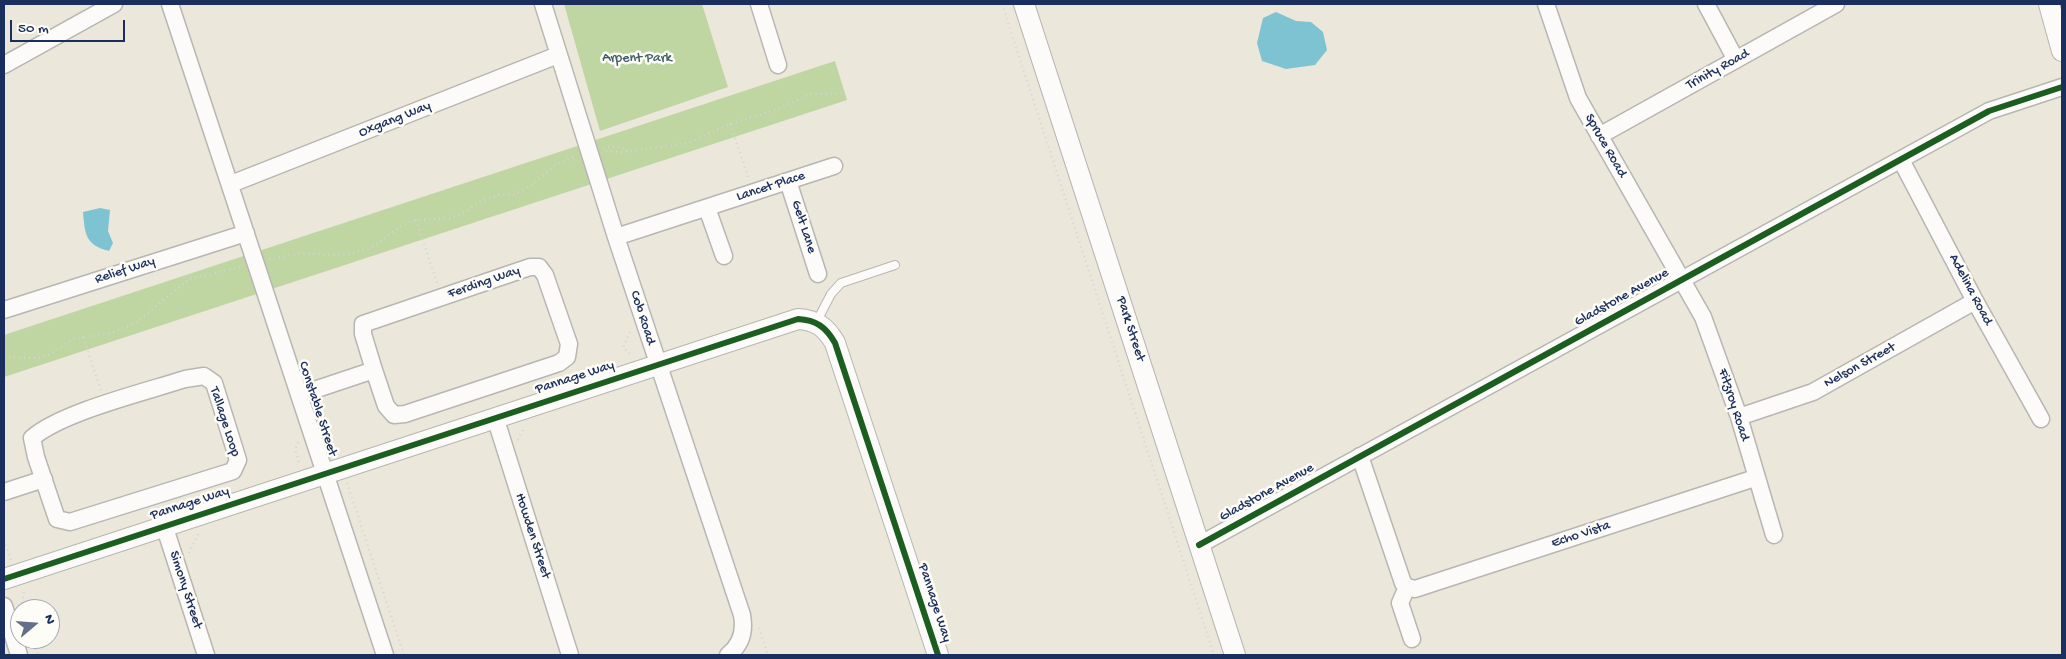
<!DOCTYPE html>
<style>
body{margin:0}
#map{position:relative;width:2066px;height:659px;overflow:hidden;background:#ebe7da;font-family:"Gochi Hand",sans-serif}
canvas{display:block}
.frame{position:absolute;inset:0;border:5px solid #1b2f5e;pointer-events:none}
.north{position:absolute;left:10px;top:599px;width:50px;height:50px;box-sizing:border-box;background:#fdfcf7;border:1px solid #a3aaba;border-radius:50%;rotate:72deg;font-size:14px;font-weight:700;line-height:20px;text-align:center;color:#1b2f5e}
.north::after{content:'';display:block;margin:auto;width:18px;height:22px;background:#646f89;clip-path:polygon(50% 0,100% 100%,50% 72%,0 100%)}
.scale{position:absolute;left:10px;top:20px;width:115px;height:22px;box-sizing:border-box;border:2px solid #1b2f5e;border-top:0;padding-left:6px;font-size:15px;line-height:18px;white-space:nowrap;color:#1b2f5e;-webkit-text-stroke:4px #fdfcf7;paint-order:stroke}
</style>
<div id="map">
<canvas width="2066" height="659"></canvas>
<div class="frame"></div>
<div class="north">N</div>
<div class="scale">50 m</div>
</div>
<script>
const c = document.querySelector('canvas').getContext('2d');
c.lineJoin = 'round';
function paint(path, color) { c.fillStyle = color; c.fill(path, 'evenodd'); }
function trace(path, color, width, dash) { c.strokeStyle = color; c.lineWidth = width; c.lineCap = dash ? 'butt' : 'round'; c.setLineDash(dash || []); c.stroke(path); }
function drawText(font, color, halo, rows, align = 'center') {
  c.font = font + ' "Gochi Hand",sans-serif'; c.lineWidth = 5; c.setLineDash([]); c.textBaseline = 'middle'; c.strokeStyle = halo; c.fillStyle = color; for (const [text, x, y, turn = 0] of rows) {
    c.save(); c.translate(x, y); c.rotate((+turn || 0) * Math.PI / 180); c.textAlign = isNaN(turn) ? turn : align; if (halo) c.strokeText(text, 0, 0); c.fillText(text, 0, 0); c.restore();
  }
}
const green = new Path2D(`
 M564 4H702L728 87 600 131Z
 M835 61 847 100 4 377V335Z`);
const water = new Path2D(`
 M1276 12 1296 21 1311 22 1323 32 1327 50 1315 65 1286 69 1262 61 1257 43 1263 18Z
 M100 208 110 210 108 231 113 243 109 251C85 245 85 234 83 212Z`);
const path = new Path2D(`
 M1002 4 1214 655
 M730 124 749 179
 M603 148 614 146 631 151
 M606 151 622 152 688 143 730 124 778 109 810 94 845 93
 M416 220 437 283
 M269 259 301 253 325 255 351 254 375 246 402 225 416 220 450 218 465 212 481 201 499 195 515 194 532 185 557 164 574 157
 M630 332 623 347 632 356
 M83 337 101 390
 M4 357 39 358 51 354 73 339 111 333 136 323 189 279 240 267
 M518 440 524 428
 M298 442 295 450 300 465
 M347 483 404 655
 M4 540 11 560
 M189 553 198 534
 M22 608 24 591
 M759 628 768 655
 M32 639 38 655`);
const service = new Path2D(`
 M816 323 831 294 841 283 895 265`);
const minor = new Path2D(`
 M170 4 385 655
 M543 4 616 237 742 615C745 631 741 645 728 655
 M759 4 778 65
 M1546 4 1578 98 1703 317 1739 417 1774 535
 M1706 4 1736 60
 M4 65 114 4
 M1599 136 1836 4
 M1901 160 1975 301 2041 419
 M788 181 818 274
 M231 184 558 55
 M707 208 724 256
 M616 237 834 166
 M4 310 246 233
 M204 376 214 383 238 460 233 471 70 522 57 519 36 457 32 438C62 412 145 392 185 379Z
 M299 395 374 370 386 406 394 415 405 414 559 363 567 357 569 344 545 275 539 267H530L363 324V334L374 370
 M495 417 570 655
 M1739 417 1813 392 1975 301
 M1360 456 1403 583 1407 587 1415 589 1755 478
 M4 492 44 479
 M164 525 206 655
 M1199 545 1989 111 2062 87
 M1407 587 1400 603 1412 639
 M4 606 19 655`);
const tertiary = new Path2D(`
 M1024 4 1235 655
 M2049 4 2062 51
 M4 579 798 319C816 320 826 327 835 343L938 655`);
const cycleway = new Path2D(`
 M1199 545 1989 111 2062 87
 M4 579 798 319C816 320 826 327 835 343L938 655`);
const parkNames = [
 ["Arpent Park",637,59]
];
const streetNames = [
 ["Trinity Road",1718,70,-29],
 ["Oxgang Way",395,120,-22],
 ["Spruce Road",1605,146,60],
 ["Lancet Place",771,187,-18],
 ["Gelt Lane",803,227,72],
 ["Relief Way",125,271,-18],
 ["Ferding Way",484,283,-19],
 ["Adelina Road",1970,290,62],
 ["Gladstone Avenue",1622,298,-29],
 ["Cob Road",642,318,72],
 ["Park Street",1130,329,72],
 ["Nelson Street",1860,366,-29],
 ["Pannage Way",575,378,-18],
 ["Fitzroy Road",1733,405,72],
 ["Constable Street",317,409,72],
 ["Tallage Loop",224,422,72],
 ["Gladstone Avenue",1267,493,-29],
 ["Pannage Way",190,504,-18],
 ["Echo Vista",1581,535,-18],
 ["Howden Street",532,536,72],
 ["Simony Street",185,590,72],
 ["Pannage Way",934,603,72]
];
paint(green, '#bfd5a2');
paint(water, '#7ec3d2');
trace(service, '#b7b6b2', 10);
trace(minor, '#b7b6b2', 19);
trace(tertiary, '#b7b6b2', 22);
trace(path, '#d5d5d5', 2.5, [1, 4]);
trace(service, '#fcfbf9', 8);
trace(minor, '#fcfbf9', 16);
trace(tertiary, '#fcfbf9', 20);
trace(cycleway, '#1b5e20', 6);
drawText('14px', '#415d65', '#fdfcf7', parkNames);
drawText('14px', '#1b2f5e', '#fdfcf7', streetNames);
</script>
